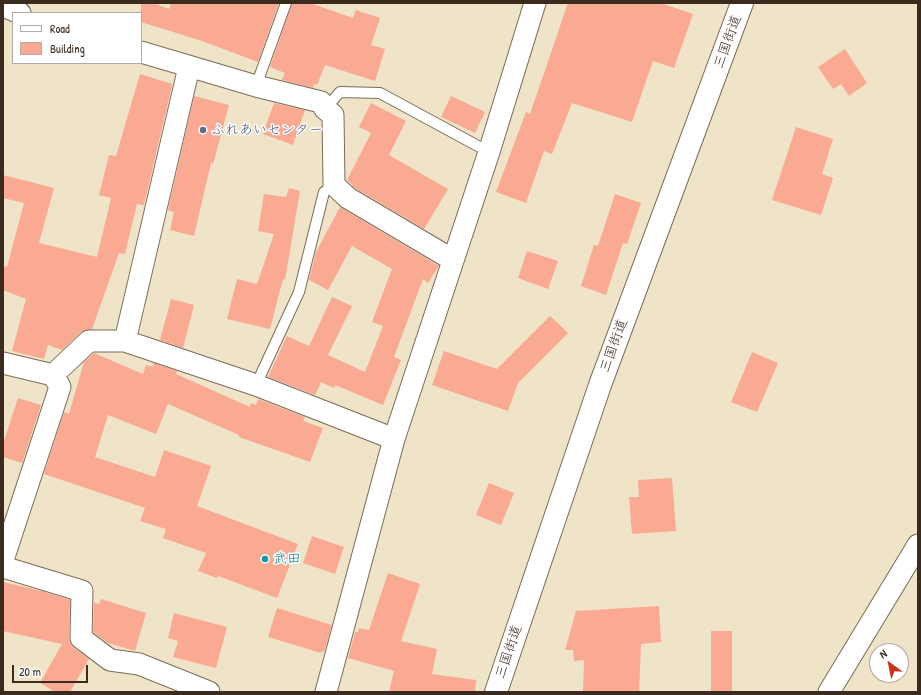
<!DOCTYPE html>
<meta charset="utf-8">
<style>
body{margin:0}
#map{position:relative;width:921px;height:695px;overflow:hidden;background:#efe4c7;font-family:"Patrick Hand",sans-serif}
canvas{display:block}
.frame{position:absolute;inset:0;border:4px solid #3b2a1e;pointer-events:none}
.legend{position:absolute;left:12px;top:12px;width:130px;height:52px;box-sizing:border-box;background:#fff;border:1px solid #b1aaa5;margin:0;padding:5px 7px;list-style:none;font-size:12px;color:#3b2a1e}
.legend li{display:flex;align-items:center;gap:8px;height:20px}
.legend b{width:20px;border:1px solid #b1aaa5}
.north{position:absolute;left:869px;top:643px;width:40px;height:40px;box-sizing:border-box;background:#fff;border:1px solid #b1aaa5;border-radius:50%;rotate:327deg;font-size:11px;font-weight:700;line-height:16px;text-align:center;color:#3b2a1e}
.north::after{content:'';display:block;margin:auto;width:14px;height:18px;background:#c8321e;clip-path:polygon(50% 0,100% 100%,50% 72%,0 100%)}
.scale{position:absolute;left:12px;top:665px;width:76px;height:18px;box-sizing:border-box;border:2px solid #3b2a1e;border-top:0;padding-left:5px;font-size:12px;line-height:14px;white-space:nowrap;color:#3b2a1e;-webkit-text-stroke:3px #fff;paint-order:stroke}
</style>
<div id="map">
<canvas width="921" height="695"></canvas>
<div class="frame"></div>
<ul class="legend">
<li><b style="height:5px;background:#fff"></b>Road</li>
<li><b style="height:11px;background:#faa993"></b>Building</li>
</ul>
<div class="north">N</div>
<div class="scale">20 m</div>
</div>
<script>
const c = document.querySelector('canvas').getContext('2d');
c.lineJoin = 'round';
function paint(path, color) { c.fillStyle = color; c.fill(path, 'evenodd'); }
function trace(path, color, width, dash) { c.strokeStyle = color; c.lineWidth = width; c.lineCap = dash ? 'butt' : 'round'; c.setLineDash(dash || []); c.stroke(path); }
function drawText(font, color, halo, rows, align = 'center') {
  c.font = font + ' "Patrick Hand","Klee One",sans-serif'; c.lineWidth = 3; c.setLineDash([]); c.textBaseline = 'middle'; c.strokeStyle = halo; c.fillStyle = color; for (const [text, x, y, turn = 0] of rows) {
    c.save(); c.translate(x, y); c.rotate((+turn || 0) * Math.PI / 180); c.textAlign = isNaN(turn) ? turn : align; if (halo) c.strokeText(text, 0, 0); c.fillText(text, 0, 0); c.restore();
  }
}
const building = new Path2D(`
 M141 3H153L169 9 171 3H279L258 62 202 41 141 22Z
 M292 3H310L353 18 356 10 380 18 371 45 385 49 375 81 325 65 317 85 314 84 313 88 282 80 285 73 270 67Z
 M568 3H661L693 14 674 68 653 61 632 122 572 103 552 154 544 151 526 203 496 192 526 112 530 114Z
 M845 49 867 83 849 96 841 84 833 89 818 67Z
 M140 74 172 84 171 90 144 205 137 204 125 254 119 253 92 329 81 332 62 350 48 345 44 359 12 351 26 299 3 290V266L7 267 24 203 3 198V175L54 188 39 243 97 257 111 198 99 195 109 155 116 156Z
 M194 96 229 105 213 164 211 163 194 236 170 230 174 212 168 210Z
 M451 96 485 112 475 133 441 117Z
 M274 103 305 110 293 145 263 134Z
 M371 103 406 121 389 155 448 189 424 229 355 188 352 186 353 185 347 180 371 133 359 127Z
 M796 127 833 139 822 174 833 178 821 215 772 200Z
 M289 188 300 191 285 280 283 279 270 329 227 319 237 279 257 284 274 234 258 231 264 194 286 197Z
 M615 194 641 203 627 244 623 243 606 295 581 286 594 245 598 246Z
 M340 207 439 266 428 283 423 279 394 357 401 360 383 405 335 385 334 388 321 382 315 395 268 377 287 336 309 346 332 297 352 306 328 355 365 372 383 326 372 322 392 269 352 246 328 290 309 280 316 252Z
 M527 251 558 261 548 289 518 278Z
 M171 299 194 305 183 348 160 340Z
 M550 316 568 333 518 383 508 411 432 385 444 351 497 369Z
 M752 352 778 363 757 412 731 402Z
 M94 353 143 374 146 365 153 367 154 363 177 371 176 374 250 407 251 403 256 405 258 399 305 417 303 421 323 428 310 462 239 437V435L168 404 156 434 108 415 95 457 155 477 164 450 211 466 197 506 298 544 277 598 218 576 217 578 198 571 206 553 163 538 166 529 140 521 145 508 44 474 64 412 69 414 84 362Z
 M18 398 41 405 22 463 3 457V444Z
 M672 478 676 531 632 534 629 497H639L638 480Z
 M489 483 514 493 501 525 476 515Z
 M312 536 344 547 335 574 303 563Z
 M388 573 420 584 401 641 437 649 432 674 476 680 475 692H389L394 671 348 658 355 632H358L359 628 369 630Z
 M3 582 42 591 70 600 69 638 70 643 74 648 89 659 70 692H55L40 683 62 644 3 631Z
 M101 599 146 613 135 651 108 643 93 632 94 603 99 604Z
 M659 606 661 642 641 644 639 692H583L584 660 574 661 573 650H565L576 611Z
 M277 608 332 625 324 652 322 651 321 653 268 637Z
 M174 613 227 627 216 668 173 657 178 641 168 638Z
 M711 631H732V692H711Z`);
const service = new Path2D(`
 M256 86 286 3
 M325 109 340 92 380 93 489 152
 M256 385 299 292 324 192 334 185`);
const minor = new Path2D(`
 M3 6 20 13
 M141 52 256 86 321 102 325 109 333 115 334 185 348 198 453 260
 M125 341 189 67
 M3 363 53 375 89 341H125L256 385 394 439
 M3 560 60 387 53 375
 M3 567 82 591 81 638 110 660 139 664 209 692
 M326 692 394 439 489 152 535 3
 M829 692 918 545`);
const trunk = new Path2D(`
 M496 692 600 385 742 3`);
const markers = [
 [203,130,4,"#5c6f8a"],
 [265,559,4,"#0f9aa8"]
];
const streetNames = [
 ["三国街道",728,42,-70],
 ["三国街道",614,346,-70],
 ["三国街道",509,652,-71]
];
const serviceNames = [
 ["ふれあいセンター",211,130]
];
const cultureNames = [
 ["武田",273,559]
];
paint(building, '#faa993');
trace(service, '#7a6b59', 12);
trace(minor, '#7a6b59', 23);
trace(trunk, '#7a6b59', 24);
trace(service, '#fff', 10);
trace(minor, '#fff', 21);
trace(trunk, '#fff', 22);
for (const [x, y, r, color] of markers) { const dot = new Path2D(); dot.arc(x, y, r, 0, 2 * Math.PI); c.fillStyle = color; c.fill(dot); trace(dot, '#fff', 1.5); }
drawText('14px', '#3b2a1e', '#fff', streetNames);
drawText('14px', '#4e5e75', '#fff', serviceNames, 'left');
drawText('14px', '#0d838f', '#fff', cultureNames, 'left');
</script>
